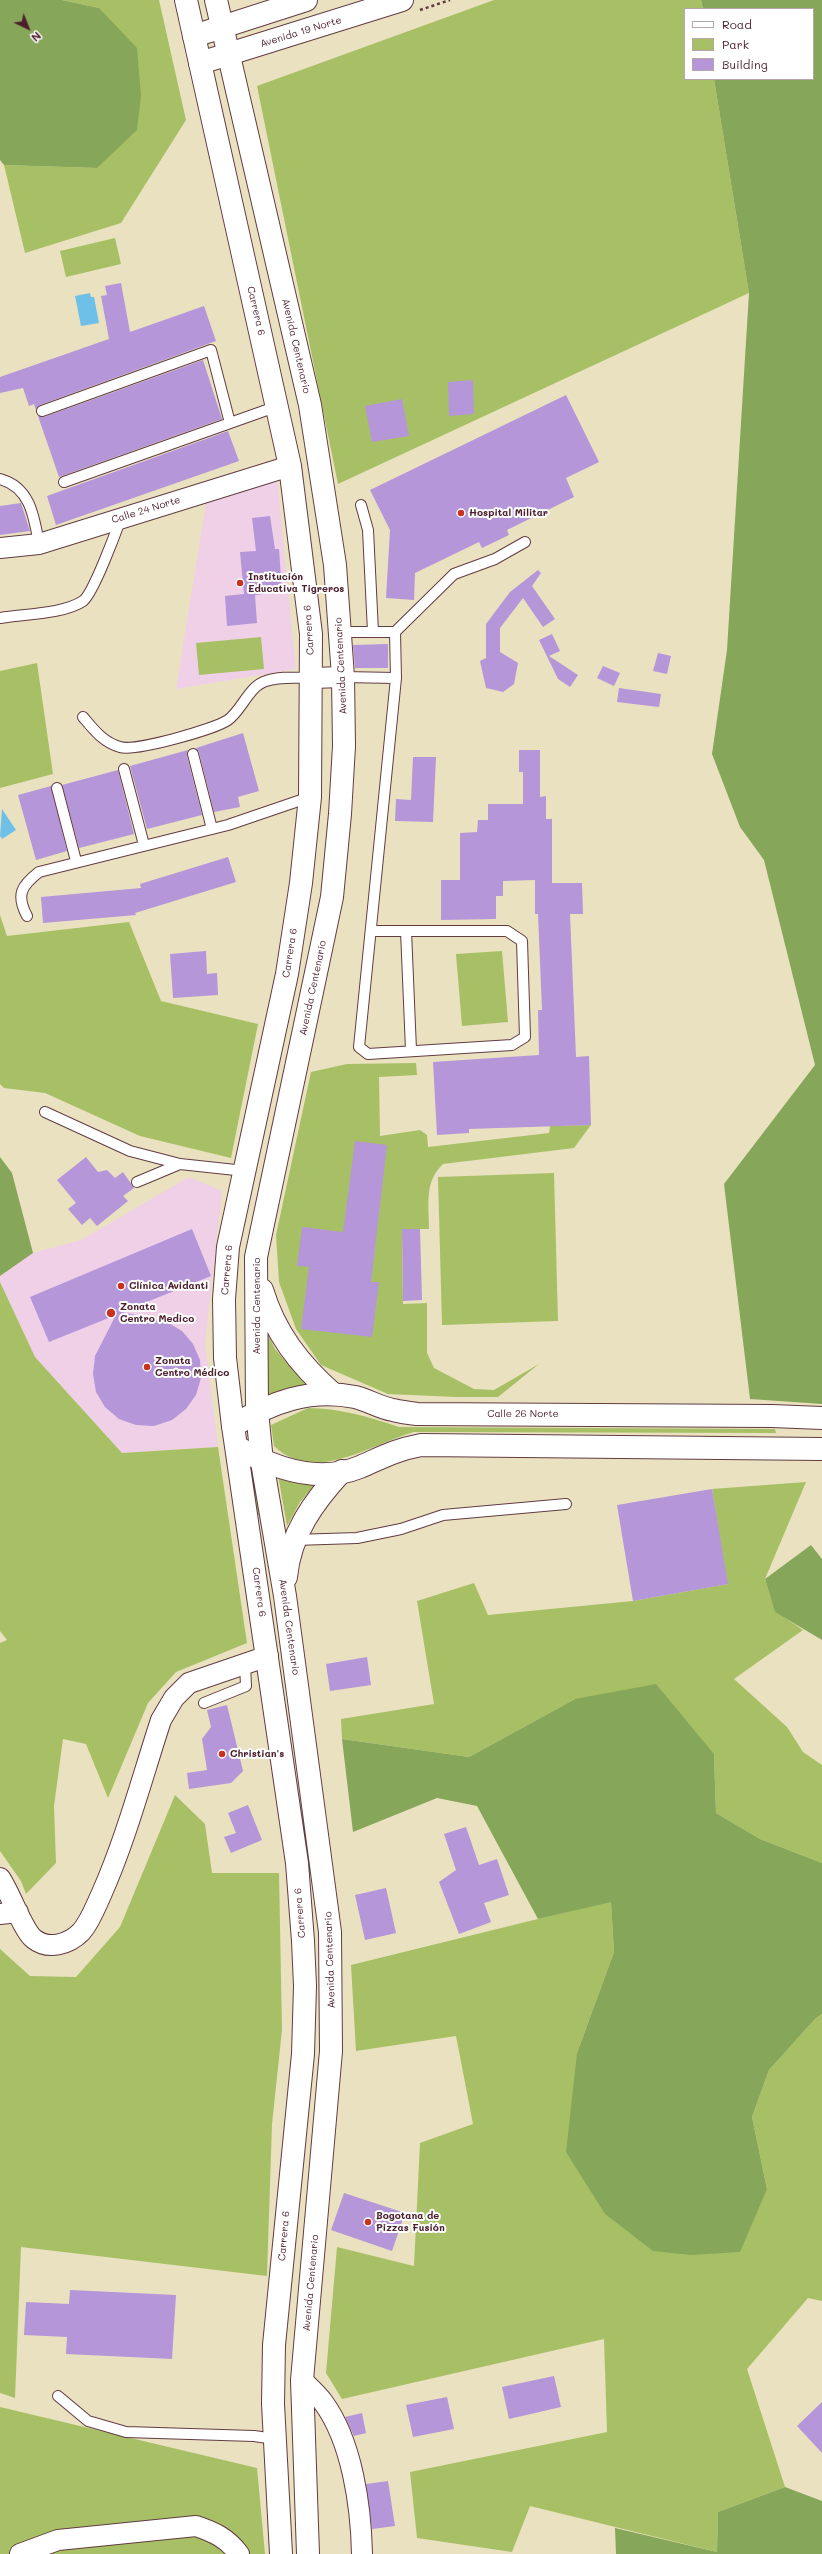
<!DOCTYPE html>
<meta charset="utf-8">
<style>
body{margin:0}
#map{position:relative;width:822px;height:2554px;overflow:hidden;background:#eae1c0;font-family:Mali,sans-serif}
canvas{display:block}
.legend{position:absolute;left:684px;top:8px;width:130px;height:72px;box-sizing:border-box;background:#fff;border:1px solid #b7a5aa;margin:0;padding:5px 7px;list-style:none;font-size:12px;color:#4a1f2b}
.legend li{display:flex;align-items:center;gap:8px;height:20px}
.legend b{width:20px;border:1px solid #b7a5aa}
.north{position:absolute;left:8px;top:8px;width:40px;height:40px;-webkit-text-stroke:3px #fff;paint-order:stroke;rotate:137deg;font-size:11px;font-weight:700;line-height:16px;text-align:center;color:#4a1f2b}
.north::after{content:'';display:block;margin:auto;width:14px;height:18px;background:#4a1f2b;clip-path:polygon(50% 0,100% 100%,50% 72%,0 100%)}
</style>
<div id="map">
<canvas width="822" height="2554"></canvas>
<ul class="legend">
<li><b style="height:5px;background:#fff"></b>Road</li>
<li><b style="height:11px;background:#a8c065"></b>Park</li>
<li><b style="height:11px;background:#b496d9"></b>Building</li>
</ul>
<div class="north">N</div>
</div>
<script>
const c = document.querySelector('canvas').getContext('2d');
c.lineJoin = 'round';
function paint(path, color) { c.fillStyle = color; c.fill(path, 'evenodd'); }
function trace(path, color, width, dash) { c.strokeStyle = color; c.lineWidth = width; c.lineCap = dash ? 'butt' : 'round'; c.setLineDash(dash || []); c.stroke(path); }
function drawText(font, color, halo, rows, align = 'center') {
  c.font = font + ' Mali,sans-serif'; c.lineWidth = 4; c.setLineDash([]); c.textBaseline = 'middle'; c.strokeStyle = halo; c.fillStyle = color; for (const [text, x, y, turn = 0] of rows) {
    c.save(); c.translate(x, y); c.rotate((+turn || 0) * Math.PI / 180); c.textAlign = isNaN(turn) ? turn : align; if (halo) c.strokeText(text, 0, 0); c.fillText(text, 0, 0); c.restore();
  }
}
const built = new Path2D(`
 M277 479 296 669 176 689 207 497Z
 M189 1177 222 1191 205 1343 218 1447 122 1453 35 1357 0 1282V1276L33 1253 81 1240Z`);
const green = new Path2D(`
 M62 0H159L186 120 121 223 25 253 4 165 97 168 99 8Z
 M494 0H701L703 9H685V79H714L749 293 338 484 257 86Z
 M115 238 121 264 66 277 60 251Z
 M261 637 264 669 199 675 196 643Z
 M37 663 53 774 0 788V671Z
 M0 915 7 936 129 922 161 1001 258 1024 231 1158 140 1136 45 1093 4 1088 0 1084Z
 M502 951 508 1022 462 1026 456 954Z
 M416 1063 417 1075 379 1077 380 1136 420 1130 427 1135 428 1147 549 1133 550 1126 591 1125 574 1148 443 1164C424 1182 429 1204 429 1229H402L403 1304 427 1303V1353L434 1368 474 1389 494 1390 539 1364 498 1397H456L388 1394 321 1365 296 1329 279 1282 276 1235 311 1072 347 1064Z
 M554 1173 558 1321 442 1325 438 1177Z
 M0 1282 35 1357 122 1453 218 1447 247 1643 176 1672 148 1703 108 1798 86 1744 63 1739 54 1806 56 1863 26 1894 21 1881 0 1851V1643L7 1640 0 1631Z
 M262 1322 275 1349 308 1387 268 1400Z
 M308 1408C339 1408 369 1417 399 1427L775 1429 776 1433 414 1432C371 1444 315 1485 274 1446L271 1425Z
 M252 1461 261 1515H257L249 1463Z
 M278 1475 317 1482 300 1502 287 1526Z
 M806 1482 765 1579 775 1611 803 1630 734 1679 787 1727 803 1752 822 1765V1863L760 1839 716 1813 714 1754 575 1699 469 1757 342 1739 341 1719 434 1704 417 1601 474 1583 488 1615 633 1601 727 1584 712 1489Z
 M175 1795 205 1824 212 1873H279L282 2030 272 2124 267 2276 21 2247 15 2398 0 2393V1949L30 1976 76 1977 120 1927Z
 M611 1901 614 1952 577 2053 767 2189 752 2117 769 2070 815 2019 822 2014V2301L808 2298 747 2369 785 2487 718 2512 717 2552 530 2506 512 2552 417 2538 410 2472 607 2432 604 2339 342 2399 326 2373 337 2247 414 2266 420 2143 473 2124 456 2036 356 2051 351 1965Z
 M0 2407 257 2468 265 2554H0Z`);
const forest = new Path2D(`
 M0 0H62L99 8 137 48 141 96 137 130 97 168 4 165 0 160Z
 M701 0H822V1404L750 1399 724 1184 815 1065 764 860 740 827 712 754 727 650 749 293 714 79H813V9H703Z
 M0 1157 12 1173 33 1253 0 1276Z
 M811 1545 822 1559V1640L775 1612 765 1579Z
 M656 1684 714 1754 716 1813 760 1839 822 1863V2014L815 2019 769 2070 752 2117 767 2189 740 2252 691 2255 653 2251 605 2214 566 2152 577 2053 614 1952 611 1902 538 1919 477 1806 437 1798 353 1832 342 1739 469 1757 575 1699Z
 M785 2487 822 2501V2554H616L615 2528 717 2552 718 2512Z`);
const water = new Path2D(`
 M90 293 91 297H94L99 323 81 326 75 296Z
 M2 809 16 830 2 839 0 836Z`);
const building = new Path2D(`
 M121 283 130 332 204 306 216 341 40 405 36 410 34 404 29 406 23 388 0 393V377L109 339 101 296 107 295 105 286Z
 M203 360 222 419 59 477 38 416 44 417Z
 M473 380 474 414 449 416 448 382Z
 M566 395 599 462 566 478 574 497 507 530 509 535 482 548 479 542 415 573 414 600 386 598 390 530 370 490Z
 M402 399 409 436 372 442 365 406Z
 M228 431 239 461 56 525 47 496Z
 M21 503 30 531 0 535V506Z
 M270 516 275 549H279L282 592 255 595 257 623 227 626 225 596 244 594 240 552 256 551 252 518Z
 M538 570 541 573 532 586 555 619 543 627 523 598 500 628V652L518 663 514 684 503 692 486 688 480 661 486 658V624L510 592Z
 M552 634 560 651 549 656 578 675 570 687 558 679 539 640Z
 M388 644V668H355L353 645Z
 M658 653 671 656 667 674 653 671Z
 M603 666 620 673 614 686 597 678Z
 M619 688 661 694 659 707 617 702Z
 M243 733 259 791 238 797 240 807 214 812 199 752 196 748Z
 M188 750 187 756 202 815 147 829 130 766Z
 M519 750H540V797L546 796V819H552V883H582L583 914H570L576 1057 589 1056 591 1125 469 1129V1133L437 1135 433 1062 539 1055 538 1010H542L538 914H535V880L503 881V896H496V919L441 920V880H460V833L477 832 478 820H488V804H523V772H519Z
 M413 757H436L433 822 395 821 396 799 411 800Z
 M118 770 134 834 79 848 62 785Z
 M51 786 67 851 36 860 18 795Z
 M228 857 236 882 135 913 136 915 43 923 41 897 141 888 140 884Z
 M206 951 207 974 217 973 218 995 173 998 170 954Z
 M355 1141 387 1145 371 1282H379L372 1337 301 1329 309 1267 297 1266 302 1227 343 1232Z
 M86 1157 98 1172 107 1170 115 1178 123 1172 134 1188 123 1196 128 1201 97 1226 90 1218 82 1225 68 1209 76 1203 57 1180Z
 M192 1229 211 1276 122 1312 167 1322 182 1331 193 1344 200 1360 201 1378 196 1395 186 1409 172 1420 154 1426 136 1425 119 1419 105 1407 96 1392 93 1374 95 1356 116 1315 49 1342 30 1297Z
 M402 1229H420L422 1300 403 1301Z
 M712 1489 728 1584 633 1601 617 1505Z
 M367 1657 371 1685 330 1691 326 1664Z
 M227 1705 243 1771 231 1783 189 1789 187 1773 207 1770 202 1739 211 1727 207 1710Z
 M248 1805 262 1840 231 1853 224 1837 236 1833 228 1813Z
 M466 1827 479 1865 497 1859 509 1895 484 1903 491 1922 459 1934 439 1882 456 1870 444 1834Z
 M386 1888 396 1933 365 1940 355 1895Z
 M344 2193 405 2213 392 2251 331 2230Z
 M70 2290 176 2295 172 2359 66 2354 67 2337 24 2335 26 2302 69 2304Z
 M554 2376 561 2407 509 2419 502 2387Z
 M447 2397 454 2429 413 2437 406 2405Z
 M822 2402V2453L797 2426Z
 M362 2413 366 2433 354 2436 345 2417Z
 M388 2481 395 2526 372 2529 366 2484Z`);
const path = new Path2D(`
 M420 10 450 0`);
const service = new Path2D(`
 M42 411 211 350 230 423
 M0 479C30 487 34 516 39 544
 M64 482 278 406
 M361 505 368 530 373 632
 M0 618C23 614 64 614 83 601 93 594 116 532 121 518
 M339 632H395L454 574 495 559 525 542
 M343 677 396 678
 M83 717C94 730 103 742 120 747 135 752 215 729 228 720 242 710 249 686 266 681 280 676 297 678 312 678
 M193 754 212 829
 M124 769 144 845
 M57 788 76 861
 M27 916C16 895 21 886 39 872L228 825 310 797
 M371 931H507L522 941 525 1037 512 1045 368 1054 359 1047 396 678 395 632
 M406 931 411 1050
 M45 1112 130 1151 180 1164 245 1171
 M137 1182 180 1164
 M294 1540 357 1538 401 1529 443 1515 566 1504
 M204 1703 246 1686 245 1664
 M58 2396 88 2421 126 2432 254 2436 275 2439`);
const minor = new Path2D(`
 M0 548 39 544 290 466
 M312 678 343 677
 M0 1878C10 1892 23 1931 34 1939 48 1950 68 1945 81 1932 90 1922 95 1908 101 1895 126 1839 142 1778 161 1720L174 1698 189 1683 268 1656
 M0 1914 18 1912
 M302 2380C309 2387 317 2394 323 2402 352 2441 361 2506 362 2554
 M20 2554 58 2540 196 2526C214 2532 227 2538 239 2554`);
const tertiary = new Path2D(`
 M194 36 306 0
 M200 63 402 0
 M233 1426C271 1402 310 1388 355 1397 368 1400 380 1408 393 1410 401 1412 409 1413 417 1414L772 1416 822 1418
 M237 1447C273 1468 318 1484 360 1467 383 1457 395 1450 421 1445L822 1449`);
const secondary = new Path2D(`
 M186 0 290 466 311 634 310 797 301 883 287 974 228 1247 224 1299 225 1358 233 1426 297 1863 303 1941 305 1986 303 2054 274 2345 273 2404 281 2554
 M216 0 310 405 335 565 343 677 344 746 340 814 332 897 256 1257 257 1411 262 1462 285 1596 330 1932 331 2051 302 2380 308 2554
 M262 1290C275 1333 299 1364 333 1394
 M286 1577C290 1534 314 1501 342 1471`);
const markers = [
 [461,513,4,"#c8321e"],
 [240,583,4,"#c8321e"],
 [121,1286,4,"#c8321e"],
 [111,1313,5,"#c8321e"],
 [147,1367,4,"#c8321e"],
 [222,1754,4,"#c8321e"],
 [368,2222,4,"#c8321e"]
];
const streetNames = [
 ["Avenida 19 Norte",301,32,-17],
 ["Carrera 6",256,311,77],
 ["Avenida Centenario",296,346,77],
 ["Calle 24 Norte",146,510,-17],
 ["Carrera 6",309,630,-94],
 ["Avenida Centenario",341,666,-93],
 ["Carrera 6",290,953,-81],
 ["Avenida Centenario",313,988,-78],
 ["Carrera 6",227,1270,-85],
 ["Avenida Centenario",257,1306,-90],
 ["Calle 26 Norte",523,1414],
 ["Carrera 6",259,1592,82],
 ["Avenida Centenario",289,1627,82],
 ["Carrera 6",300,1913,-95],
 ["Avenida Centenario",330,1960,-92],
 ["Carrera 6",284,2236,-85],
 ["Avenida Centenario",311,2283,-85]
];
const poiNames = [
 ["Hospital Militar",469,513],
 ["Institución",248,577],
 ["Educativa Tigreros",248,589],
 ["Clínica Avidanti",129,1286],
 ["Zonata",120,1307],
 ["Centro Medico",120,1319],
 ["Zonata",155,1361],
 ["Centro Médico",155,1373],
 ["Christian's",230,1754],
 ["Bogotana de",376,2216],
 ["Pizzas Fusión",376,2228]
];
paint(built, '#efd0e7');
paint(green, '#a8c065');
paint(forest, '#86a65a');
paint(water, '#6ec0e9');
paint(building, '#b496d9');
trace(service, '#623c41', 12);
trace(minor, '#623c41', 22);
trace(tertiary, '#623c41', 24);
trace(secondary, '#623c41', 24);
trace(path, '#623c41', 2.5, [3, 3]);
trace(service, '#fff', 10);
trace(minor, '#fff', 20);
trace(tertiary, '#fff', 22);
trace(secondary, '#fff', 22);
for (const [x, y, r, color] of markers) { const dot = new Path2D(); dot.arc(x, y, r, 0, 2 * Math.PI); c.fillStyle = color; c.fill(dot); trace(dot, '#fff', 1.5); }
drawText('10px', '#4a1f2b', '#fff', streetNames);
drawText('bold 10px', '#4a1f2b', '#fff', poiNames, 'left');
</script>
